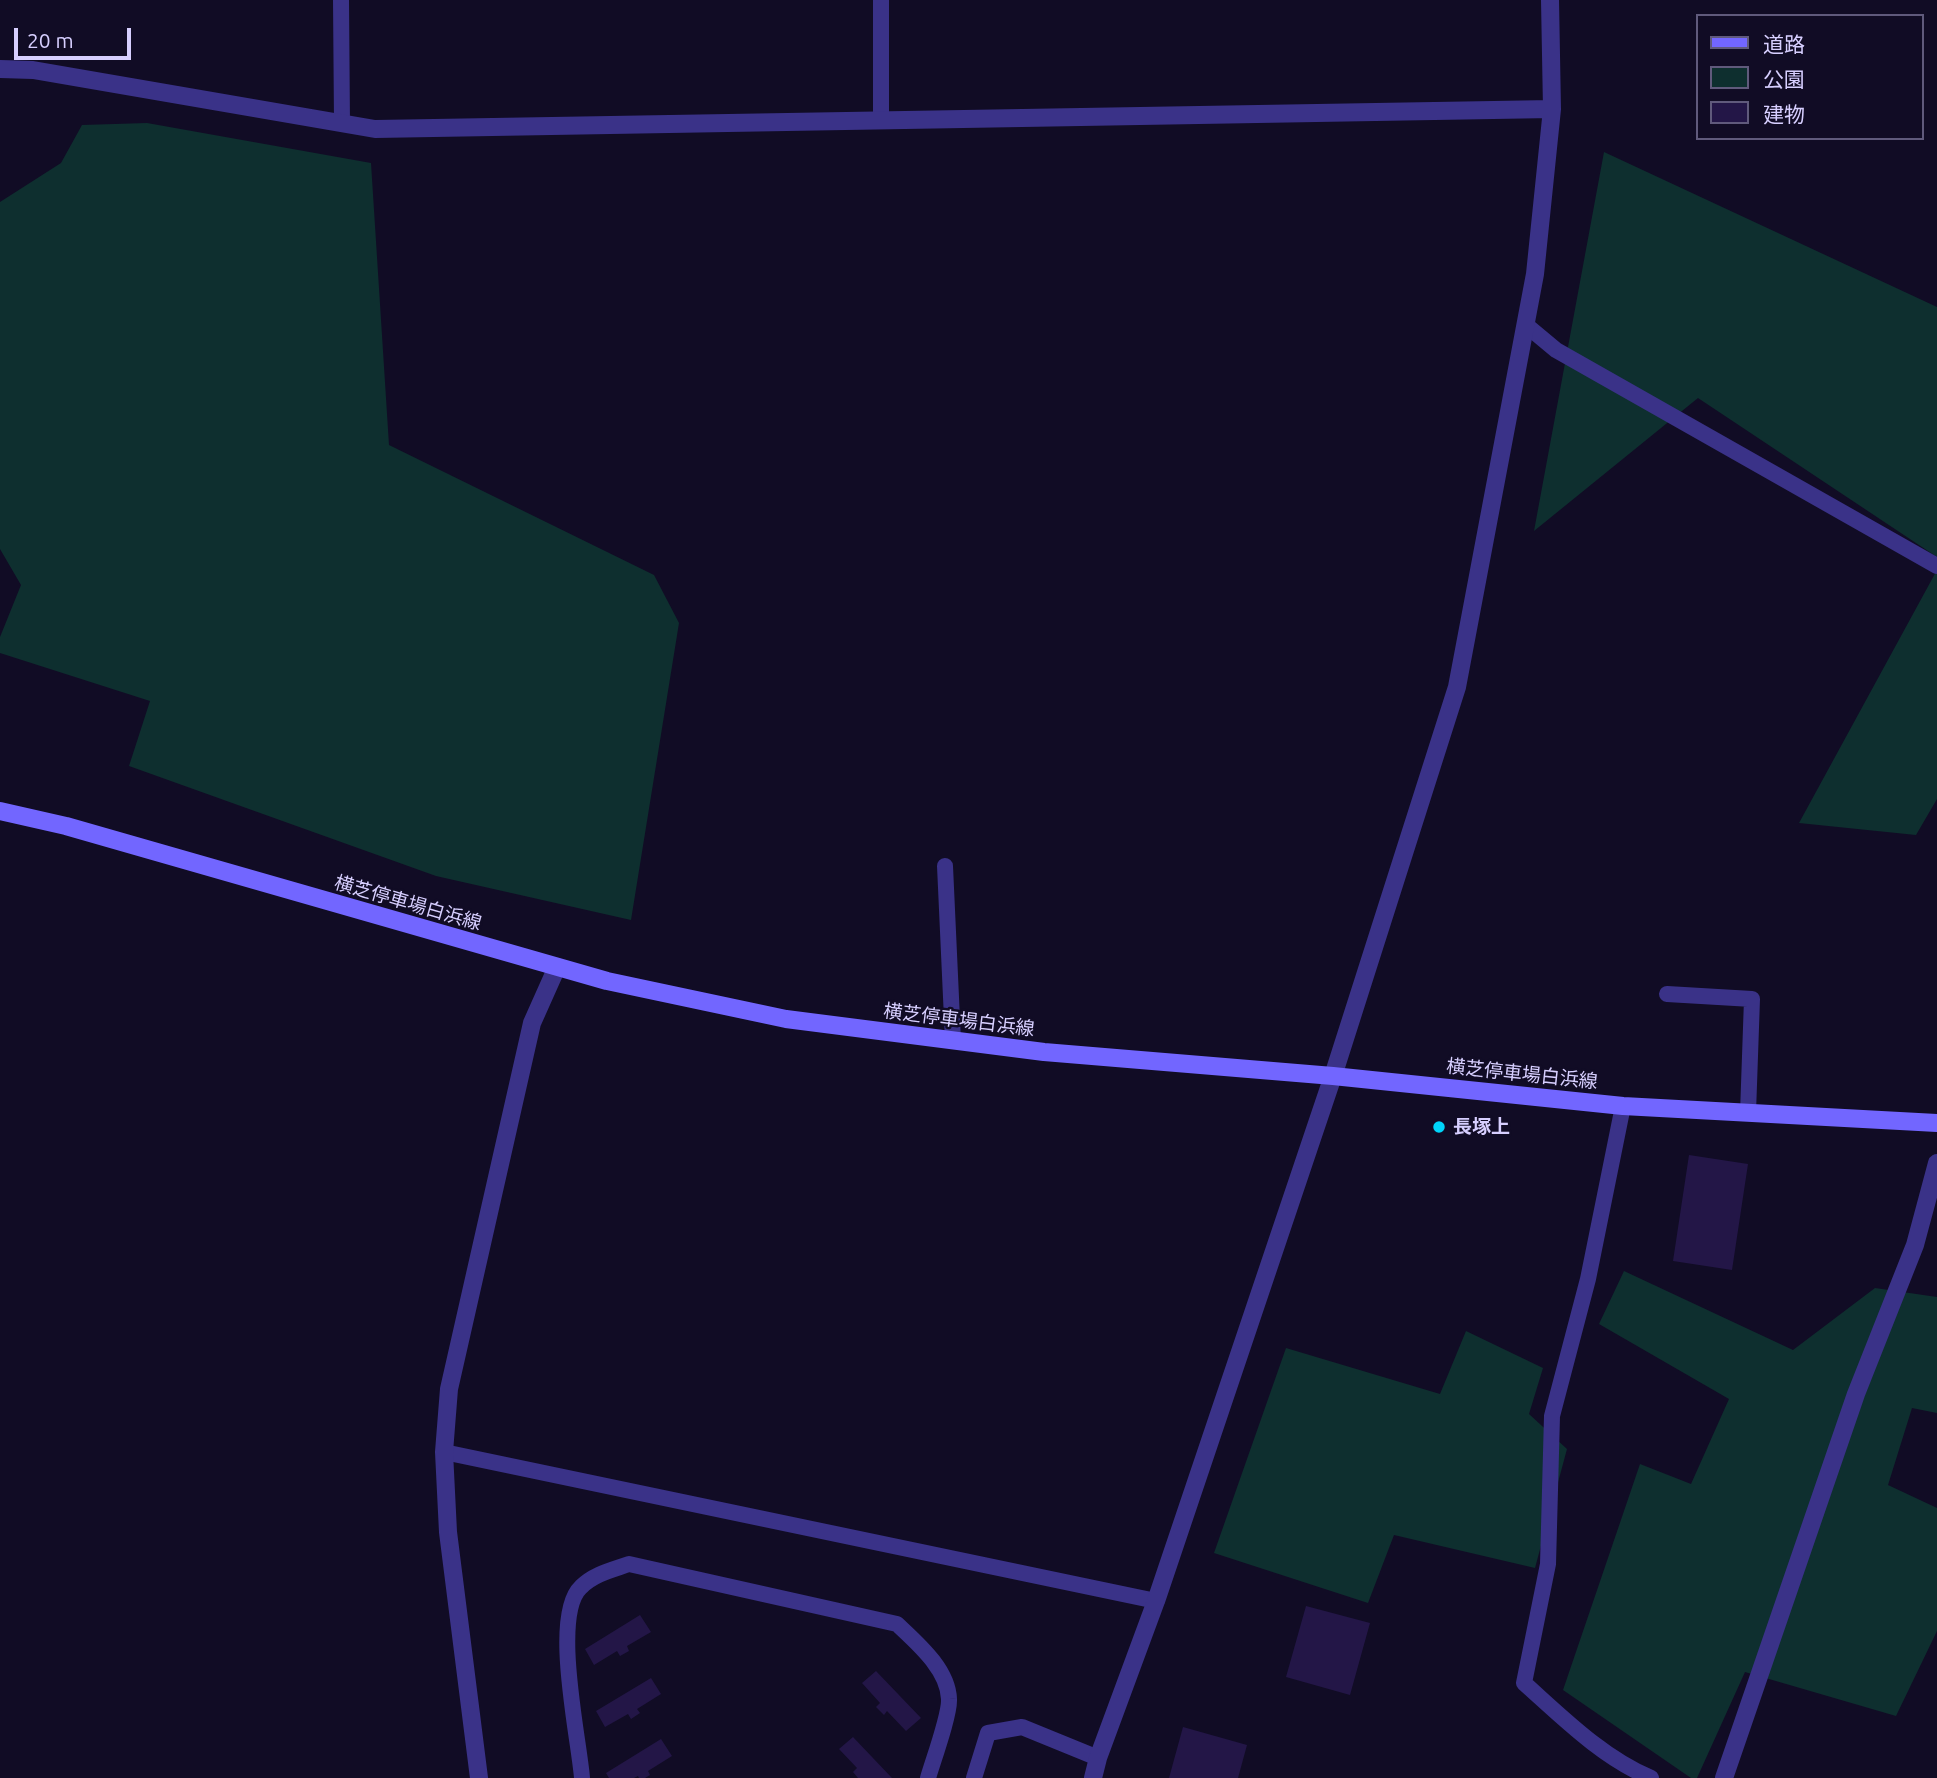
<!DOCTYPE html>
<meta charset="utf-8">
<style>
body{margin:0}
#map{position:relative;width:1937px;height:1778px;overflow:hidden;background:#110c25;font-family:Ubuntu,"Noto Sans JP",sans-serif}
canvas{display:block}
.legend{position:absolute;left:1696px;top:14px;width:228px;height:126px;box-sizing:border-box;background:#110c25;border:2px solid #605a7c;margin:0;padding:9px 12px;list-style:none;font-size:21px;color:#d7cfff}
.legend li{display:flex;align-items:center;gap:14px;height:35px}
.legend b{width:35px;border:2px solid #605a7c}
.scale{position:absolute;left:14px;top:28px;width:117px;height:32px;box-sizing:border-box;border:4px solid #d7cfff;border-top:0;padding-left:9px;font-size:21px;line-height:24px;white-space:nowrap;color:#d7cfff;-webkit-text-stroke:5px #110c25;paint-order:stroke}
</style>
<div id="map">
<canvas width="1937" height="1778"></canvas>
<ul class="legend">
<li><b style="height:9px;background:#7266ff"></b>道路</li>
<li><b style="height:19px;background:#0e2f2f"></b>公園</li>
<li><b style="height:19px;background:#231647"></b>建物</li>
</ul>
<div class="scale">20 m</div>
</div>
<script>
const c = document.querySelector('canvas').getContext('2d');
c.lineJoin = 'round';
function paint(path, color) { c.fillStyle = color; c.fill(path, 'evenodd'); }
function trace(path, color, width, dash) { c.strokeStyle = color; c.lineWidth = width; c.lineCap = dash ? 'butt' : 'round'; c.setLineDash(dash || []); c.stroke(path); }
function drawText(font, color, halo, rows, align = 'center') {
  c.font = font + ' Ubuntu,"Noto Sans JP",sans-serif'; c.lineWidth = 5; c.setLineDash([]); c.textBaseline = 'middle'; c.strokeStyle = halo; c.fillStyle = color; for (const [text, x, y, turn = 0] of rows) {
    c.save(); c.translate(x, y); c.rotate((+turn || 0) * Math.PI / 180); c.textAlign = isNaN(turn) ? turn : align; if (halo) c.strokeText(text, 0, 0); c.fillText(text, 0, 0); c.restore();
  }
}
const green = new Path2D(`
 M147 123 371 163 389 445 654 575 679 623 631 920 436 876 129 766 150 701 0 653V637L21 585 0 549V202L61 163 82 125Z
 M1604 152 1937 307V557L1698 398 1534 531Z
 M1937 570V799L1916 835 1799 823Z
 M1624 1271 1793 1350 1875 1288 1937 1297V1413L1912 1408 1888 1485 1937 1508V1631L1896 1716 1745 1672 1697 1778H1691L1563 1690 1640 1464 1691 1484 1729 1399 1599 1324Z
 M1466 1331 1543 1368 1529 1414 1567 1449 1535 1568 1394 1535 1368 1603 1214 1553 1286 1348 1440 1394Z`);
const building = new Path2D(`
 M1689 1155 1748 1164 1732 1270 1673 1261Z
 M1306 1606 1370 1623 1350 1695 1286 1677Z
 M640 1615 651 1632 627 1646 629 1651 620 1656 617 1651 594 1665 585 1649Z
 M876 1671 921 1718 906 1731 887 1711 884 1715 876 1707 880 1703 862 1683Z
 M651 1678 661 1694 637 1709 640 1713 631 1719 628 1714 605 1727 596 1711Z
 M1183 1727 1247 1745 1238 1778H1169Z
 M853 1737 892 1778H858L853 1772 857 1768 839 1749Z
 M661 1739 672 1756 648 1771 650 1775 645 1778H639L638 1776 634 1778H609L606 1773Z`);
const service = new Path2D(`
 M341 0 342 123
 M881 0V121
 M1526 325 1556 350 1937 566
 M945 866 953 1041
 M1667 994 1752 999 1748 1113
 M1623 1106 1588 1279 1552 1416 1548 1564 1524 1683C1563 1718 1603 1758 1651 1778
 M444 1452 1156 1601
 M582 1778C579 1738 551 1615 581 1587 594 1574 612 1570 629 1564L897 1624C917 1643 948 1669 949 1699 950 1714 933 1761 928 1778
 M974 1778 988 1733 1022 1727 1098 1758`);
const minor = new Path2D(`
 M0 69 33 70 375 129 1552 109
 M479 1778 448 1532 444 1452 449 1389 532 1023 557 967
 M1093 1778 1098 1758 1156 1601 1333 1076 1457 687 1535 274 1552 109 1550 0
 M1724 1778 1856 1394 1915 1245 1937 1163`);
const secondary = new Path2D(`
 M0 811 66 826 607 981 786 1019 1044 1052 1333 1076 1623 1106 1937 1123`);
const markers = [
 [1439,1127,7,"#00d5fa"]
];
const streetNames = [
 ["横芝停車場白浜線",408,903,16],
 ["横芝停車場白浜線",959,1020,7],
 ["横芝停車場白浜線",1522,1074,6]
];
const poiNames = [
 ["長塚上",1453,1127]
];
paint(green, '#0e2f2f');
paint(building, '#231647');
trace(service, '#3a3288', 16);
trace(minor, '#3a3288', 18);
trace(secondary, '#7266ff', 18);
for (const [x, y, r, color] of markers) { const dot = new Path2D(); dot.arc(x, y, r, 0, 2 * Math.PI); c.fillStyle = color; c.fill(dot); trace(dot, '#110c25', 2.5); }
drawText('19px', '#d7cfff', '#110c25', streetNames);
drawText('bold 19px', '#d7cfff', '#110c25', poiNames, 'left');
</script>
